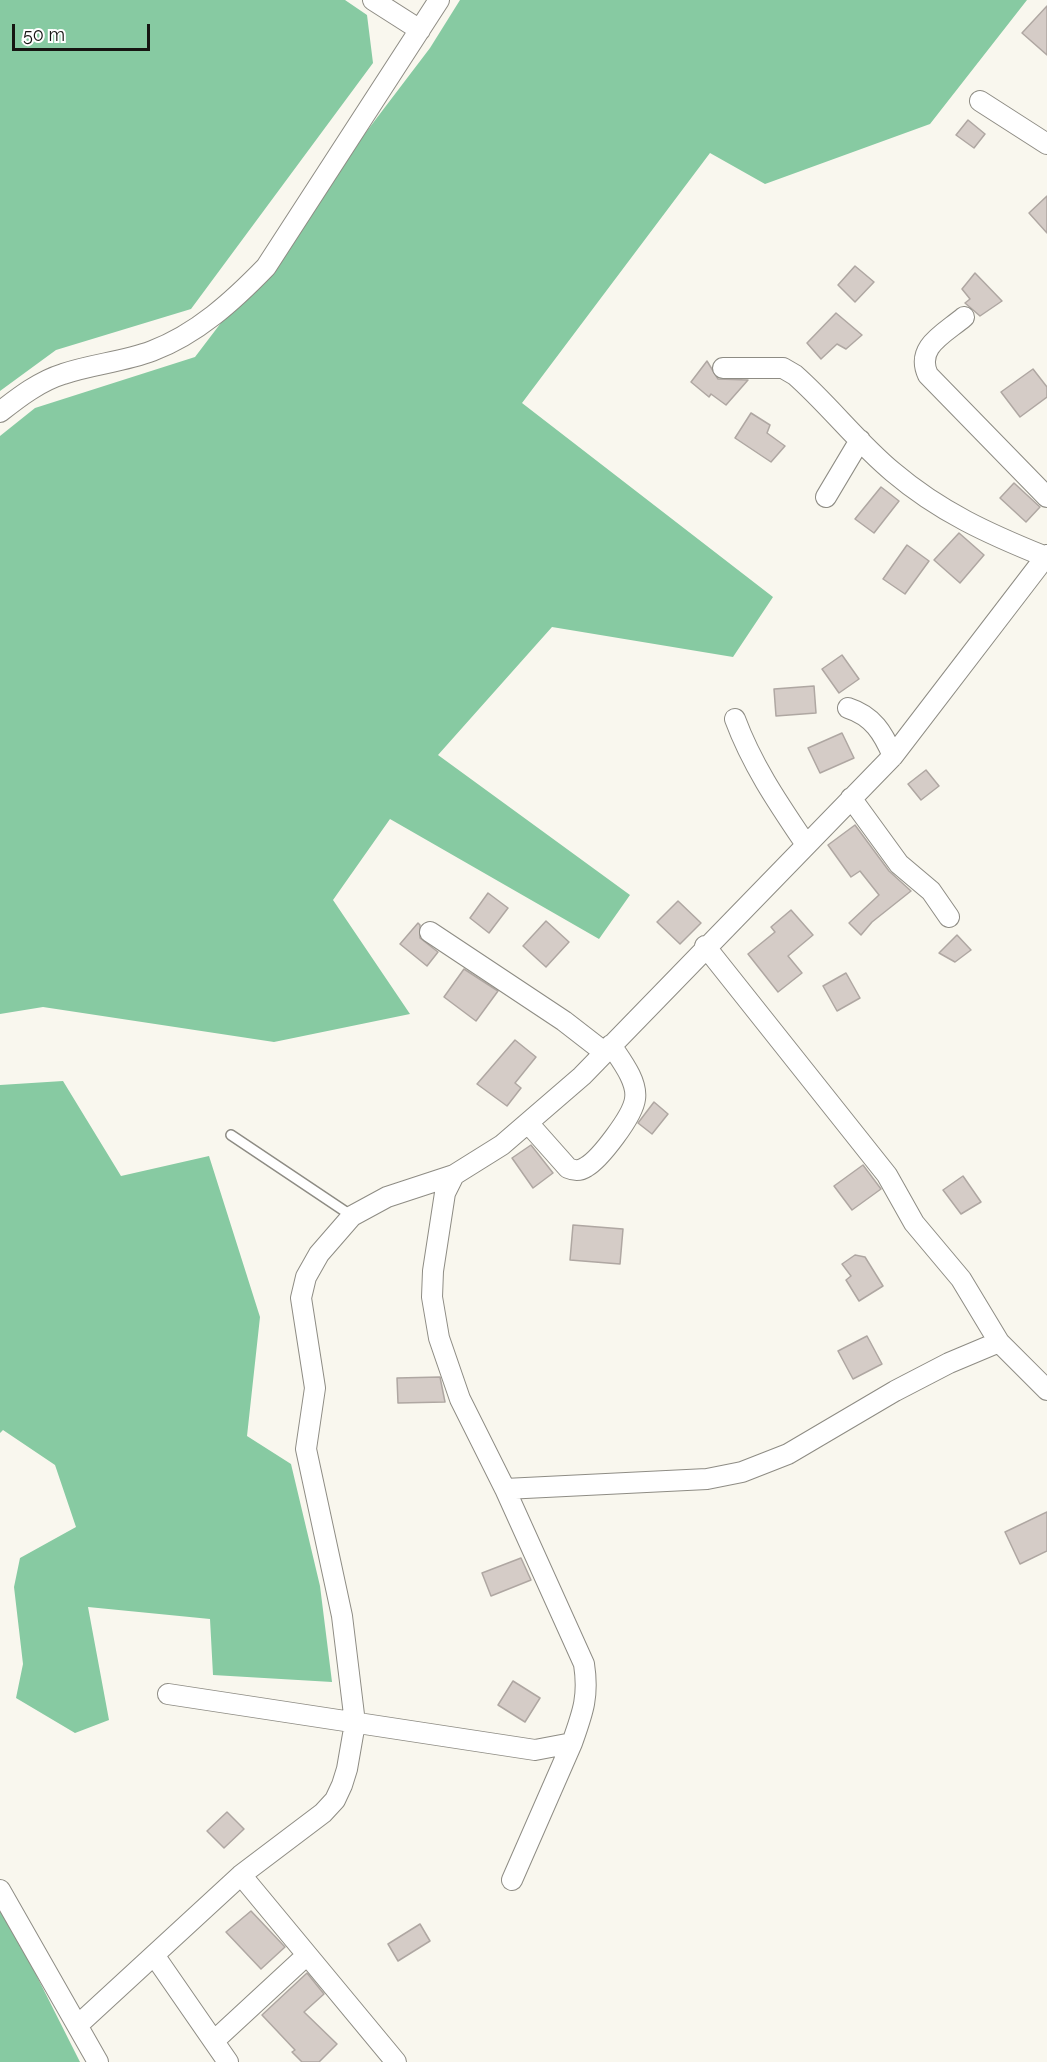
<!DOCTYPE html>
<style>
body{margin:0}
#map{position:relative;width:1047px;height:2062px;overflow:hidden;background:#f9f7ee;font-family:Raleway,sans-serif}
canvas{display:block}
.scale{position:absolute;left:12px;top:24px;width:138px;height:27px;box-sizing:border-box;border:3px solid #161512;border-top:0;padding-left:8px;font-size:18px;line-height:21px;white-space:nowrap;color:#161512;-webkit-text-stroke:4px #fff;paint-order:stroke}
</style>
<div id="map">
<canvas width="1047" height="2062"></canvas>
<div class="scale">50 m</div>
</div>
<script>
const c = document.querySelector('canvas').getContext('2d');
c.lineJoin = 'round';
function paint(path, color) { c.fillStyle = color; c.fill(path, 'evenodd'); }
function trace(path, color, width, dash) { c.strokeStyle = color; c.lineWidth = width; c.lineCap = dash ? 'butt' : 'round'; c.setLineDash(dash || []); c.stroke(path); }
const forest = new Path2D(`
 M0 0H345L367 15 373 63 191 309 56 350 0 391Z
 M460 0H1027L930 124 765 184 710 153 522 403 773 597 733 657 552 627 438 755 630 895 599 939 390 819 333 900 410 1014 274 1042 43 1007 0 1014V436L35 408 195 357 430 48Z
 M63 1081 121 1176 209 1156 260 1317 247 1436 291 1464 320 1586 332 1682 213 1675 210 1619 88 1607 109 1720 75 1733 16 1698 23 1664 14 1587 20 1558 76 1527 55 1465 3 1430 0 1433V1085Z
 M0 1903 80 2062H0Z`);
const building = new Path2D(`
 M1047 6V55L1022 33Z
 M968 120 985 134 974 148 956 135Z
 M1047 196V233L1029 213Z
 M855 266 874 282 855 302 838 285Z
 M975 273 1002 301 980 316 965 303 970 299 962 289Z
 M836 313 862 335 846 349 837 344 821 359 807 343Z
 M707 361 718 379 748 380 726 405 711 394 709 397 691 382Z
 M1033 369 1047 387V397L1020 417 1001 392Z
 M751 413 770 425 767 433 785 446 771 462 735 438Z
 M1014 483 1040 507 1026 522 1000 498Z
 M881 487 899 501 874 533 855 519Z
 M959 533 984 555 960 583 934 560Z
 M907 545 929 561 905 594 883 579Z
 M842 655 859 679 839 693 822 669Z
 M814 686 816 713 776 716 774 689Z
 M842 733 854 758 820 773 808 748Z
 M926 770 939 786 921 800 908 784Z
 M855 825 889 871 911 891 872 922 861 935 849 923 879 895 860 871 851 877 828 845Z
 M488 893 508 908 489 933 470 918Z
 M678 901 701 923 680 944 657 922Z
 M791 910 813 935 788 956 802 973 778 992 748 954 775 932 771 927Z
 M546 921 569 942 546 967 523 946Z
 M418 923 420 925V938L438 952 427 966 400 944Z
 M957 935 971 950 955 962 939 953Z
 M464 969 498 991 476 1021 444 997Z
 M846 973 860 998 837 1011 823 986Z
 M515 1040 536 1057 515 1083 521 1088 507 1106 477 1084Z
 M654 1102 668 1114 652 1134 638 1123Z
 M531 1145 553 1173 533 1188 512 1158Z
 M863 1165 881 1189 852 1210 834 1186Z
 M963 1176 981 1202 961 1214 943 1190Z
 M573 1225 623 1229 620 1264 570 1260Z
 M855 1255 865 1257 883 1286 859 1301 846 1280 851 1276 842 1264Z
 M867 1336 882 1364 853 1379 838 1351Z
 M440 1377 445 1402 398 1403 397 1378Z
 M1047 1512V1551L1020 1564 1005 1532Z
 M521 1558 531 1580 491 1596 482 1573Z
 M513 1681 540 1698 525 1722 498 1705Z
 M227 1812 244 1829 224 1848 207 1831Z
 M251 1911 285 1947 261 1969 226 1932Z
 M420 1924 430 1941 398 1961 388 1944Z
 M307 1973 324 1994 304 2012 337 2044 319 2062H302L292 2052 295 2050 262 2015Z`);
const lane = new Path2D(`
 M231 1135 352 1216`);
const street = new Path2D(`
 M373 0 420 30
 M980 101 1047 144
 M964 317C944 334 915 347 928 375L1047 497
 M723 368H783L795 375C829 405 858 443 893 472 940 512 989 534 1046 557
 M0 412C19 397 40 381 63 374 92 364 123 362 152 351 197 334 233 301 266 267L439 0
 M826 497 860 440
 M848 708C873 716 883 733 893 756
 M735 719C752 765 778 803 805 843
 M851 798 899 864 931 891 949 917
 M430 932 564 1021 604 1052
 M705 946 887 1175 914 1223 961 1279 999 1342 1047 1390
 M528 1123 568 1168C575 1171 580 1171 586 1167 600 1159 633 1116 635 1099 638 1081 620 1059 611 1045
 M505 1489 707 1479 742 1472 788 1454 895 1391 949 1363 999 1342
 M168 1694 535 1750 572 1743C583 1712 589 1696 584 1664L505 1489 460 1399 439 1338 432 1297 433 1271 445 1193 454 1175
 M241 1875 396 2062
 M512 1880 572 1743
 M0 1890 98 2062
 M154 1955 228 2062
 M78 2025 241 1875 323 1813 335 1800 342 1785 347 1769 355 1723 342 1616 306 1449 315 1388 301 1298 306 1277 319 1254 352 1216 387 1197 454 1175 502 1145 582 1076 893 756 1047 555
 M215 2040 307 1955`);
paint(forest, '#87caa2');
paint(building, '#d5ccc7');
trace(building, '#afa7a2', 1.5);
trace(lane, '#8e8c84', 12);
trace(street, '#8e8c84', 22);
trace(lane, '#fff', 9);
trace(street, '#fff', 20);
</script>
